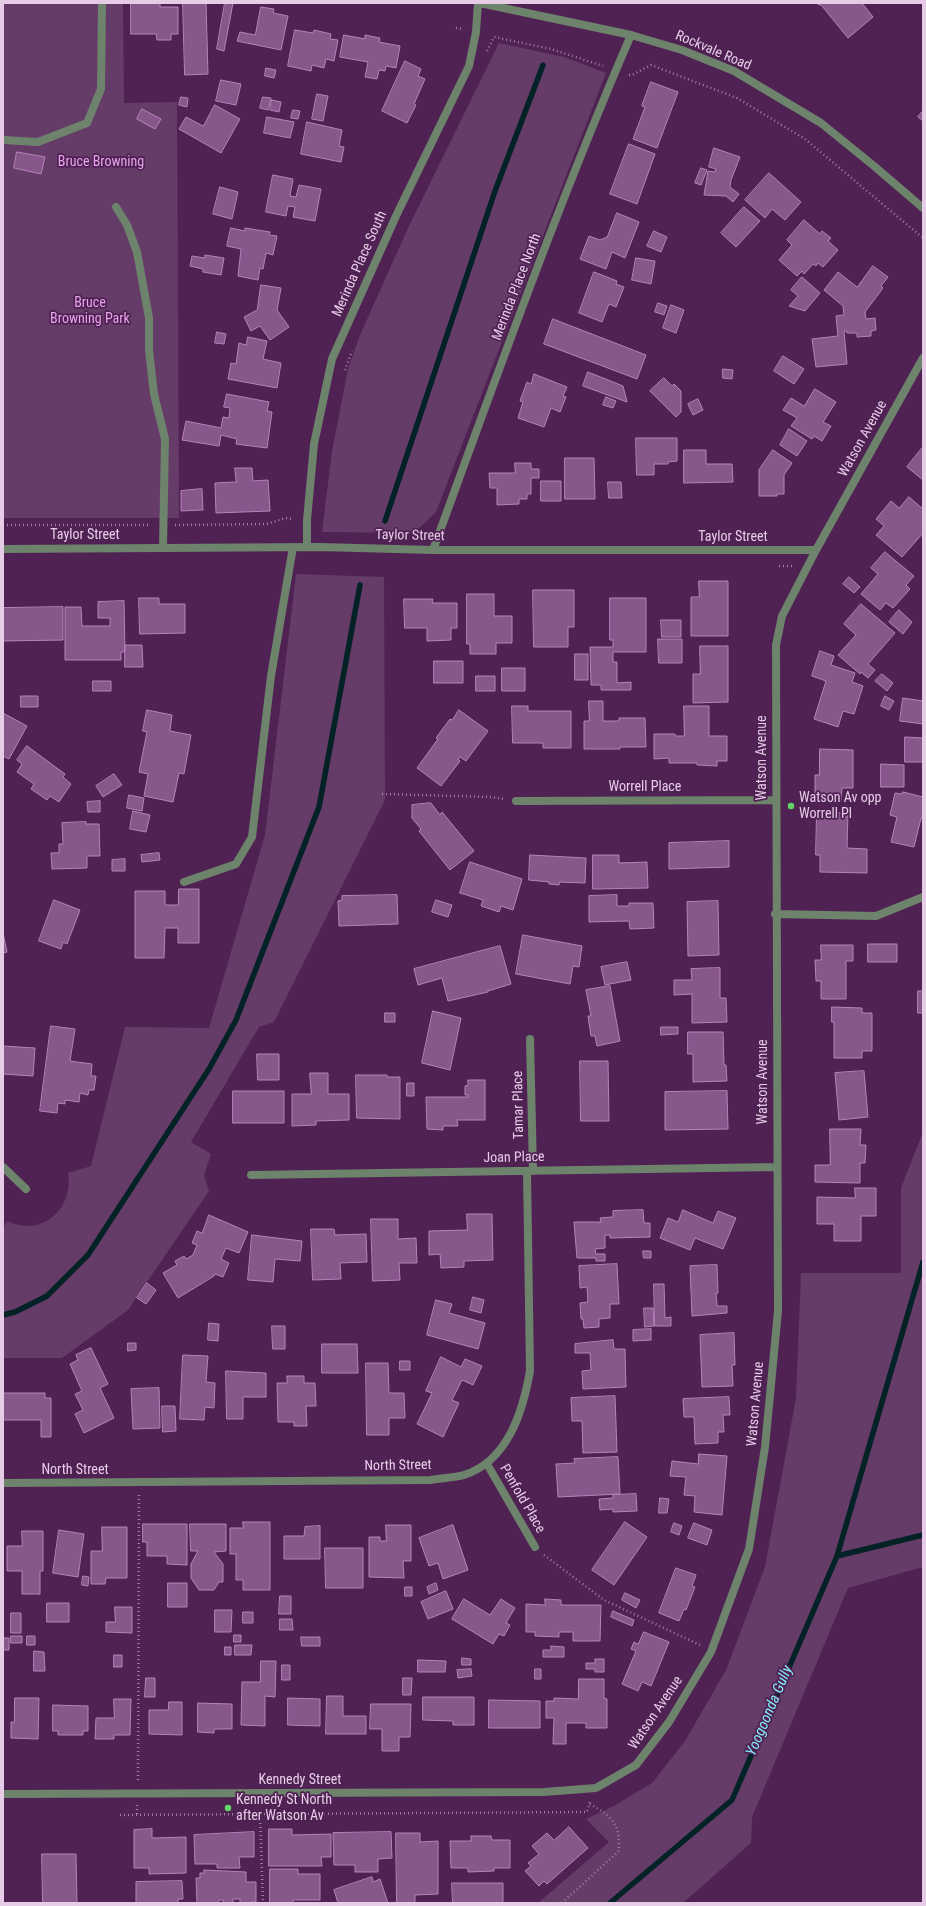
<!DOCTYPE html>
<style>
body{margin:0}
#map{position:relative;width:926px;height:1906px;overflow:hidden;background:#4f2253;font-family:"Roboto Condensed",sans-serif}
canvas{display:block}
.frame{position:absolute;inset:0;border:4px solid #e7cce8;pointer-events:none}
</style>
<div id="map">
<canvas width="926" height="1906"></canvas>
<div class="frame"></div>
</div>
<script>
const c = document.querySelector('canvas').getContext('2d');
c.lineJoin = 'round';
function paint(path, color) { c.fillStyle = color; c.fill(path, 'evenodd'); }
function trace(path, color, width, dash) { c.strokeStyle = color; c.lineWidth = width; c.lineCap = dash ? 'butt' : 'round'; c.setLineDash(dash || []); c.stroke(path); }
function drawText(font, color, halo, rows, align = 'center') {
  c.font = font + ' "Roboto Condensed",sans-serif'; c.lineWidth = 3.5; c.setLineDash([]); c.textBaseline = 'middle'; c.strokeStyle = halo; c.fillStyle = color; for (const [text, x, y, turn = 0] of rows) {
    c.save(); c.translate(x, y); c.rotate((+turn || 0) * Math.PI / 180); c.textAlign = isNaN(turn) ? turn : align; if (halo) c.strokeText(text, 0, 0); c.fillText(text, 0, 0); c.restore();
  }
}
const green = new Path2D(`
 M3 3H123L124 103 177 102 179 518H3Z
 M499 43 564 57 606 73 436 512 414 533 322 532 332 451 348 369 360 335 408 228Z
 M296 574 384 577 385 800 274 1022 259 1027 191 1142 211 1154 204 1175 209 1191 128 1310 62 1358H3V1229L7 1221C41 1238 74 1209 68 1173L91 1166 125 1027 209 1028 265 835Z
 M923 1132V1567L848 1588 752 1817 751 1843 683 1903H538L609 1842 586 1819 612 1807 652 1783 685 1741 726 1670 765 1567 796 1398 801 1273H901V1188Z`);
const stream = new Path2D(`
 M385 521 495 191 543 65
 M3 1315 15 1312 47 1296 88 1255 209 1069 236 1020 319 807 360 585
 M837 1556 923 1262
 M610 1903 732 1800 837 1556 923 1535`);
const building = new Path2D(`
 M131 3H160V7H178V34H171V40H157L156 34H131Z
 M183 3H206L208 74 185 75Z
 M225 3H233L224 51 217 49Z
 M816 3H862L873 17 848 38 822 6Z
 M261 7 274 9 273 13 288 16 281 50 237 41 240 32 255 35Z
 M295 30 313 33 314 30 331 34 330 39 338 40 334 61 326 59 324 68 312 65 311 71 288 66Z
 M344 35 365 39V35L380 38 379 42 400 46 396 68 386 66 385 71 379 70 377 79 365 77 368 62 340 57Z
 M405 61 421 69 418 76 425 79 414 104 416 105 407 123 382 111Z
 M266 68 276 70 274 78 265 76Z
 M221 80 241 84 236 105 216 101Z
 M651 82 678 92 657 148 633 139 645 107 642 106Z
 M317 94 328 96 323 121 312 119Z
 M181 97 188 98 187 107 179 105Z
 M263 97 271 98 268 110 260 108Z
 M272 100 281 102 279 112 270 110Z
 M215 105 240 119 221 153 179 129 186 117 203 126Z
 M142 109 161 119 155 129 137 119Z
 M293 110 300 111 298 119 291 118Z
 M923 111V121L918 117Z
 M267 117 294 122 290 138 264 133Z
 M307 122 342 130 339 146 344 147 341 162 301 154Z
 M629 144 655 154 637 204 610 194Z
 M714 148 740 157 731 180 730 187 739 194 733 202 726 196 704 195 708 171 715 172 716 169 709 167Z
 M17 152 45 157 41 174 14 168Z
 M701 168 707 170 701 185 695 183Z
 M769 173 801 202 785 220 772 209 765 218 745 200Z
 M273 175 293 179 290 196 296 197 299 185 321 189 315 221 293 217 295 207 288 206 286 216 266 212Z
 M220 187 238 192 232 219 213 214Z
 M744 207 760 221 736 247 721 233Z
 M617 213 639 222 625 258 612 252 606 269 580 259 589 236 600 240 607 237Z
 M804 220 820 234 822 231 831 238 828 241 838 250 823 267 818 263 816 266 813 264 804 274 802 271 797 276 779 260 792 245 787 240Z
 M231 228 245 231V228L270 232 269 235 277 236 273 255 266 253 263 269 260 268 258 280 238 276 241 249 227 246Z
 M654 231 667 237 661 252 647 246Z
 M205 255 224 258 221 275 203 272V269L190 266 192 256 205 258Z
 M636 258 655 261 651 284 632 280Z
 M873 266 888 277 881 286 883 288 865 312 866 319 875 318 876 330 871 331V336L857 337V333H847V331H844L847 364 816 367 812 339 838 336 836 316 844 315 843 306 824 290 838 272 857 287Z
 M594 272 617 281 616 284 624 287 616 307 609 304 602 322 579 313Z
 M802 277 820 293 805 311 789 306 798 296 791 290Z
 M261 285 281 288 277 310 289 327 270 340 260 326 251 331 244 317 257 310Z
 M658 303 667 306 664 315 655 312Z
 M671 305 684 310 676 333 663 328Z
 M553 319 646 355 637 379 544 344Z
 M217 332 226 334 224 344 215 343Z
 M248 337 267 341 263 359 281 363 277 388 228 379 231 363 236 364 239 343 246 345Z
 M783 356 804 369 794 384 774 371Z
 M723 369 733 370 732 379 723 378Z
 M588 372 623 386 627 402 583 386Z
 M534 374 567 387 563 396 566 397 560 412 551 408 544 427 518 418 523 402 520 401 527 382 531 384Z
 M664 378 672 386 674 384 681 391V412L676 417 650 391Z
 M815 389 836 402 823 422 831 426 822 441 814 436 812 439 791 426 797 418 783 410 791 398 804 406Z
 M227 394 269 402 267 411 272 412 267 448 236 444 237 439 221 435 219 446 182 440 186 421 221 428 223 417 229 418 230 408 224 407Z
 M606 397 616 401 613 408 603 405Z
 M698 399 703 410 693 415 688 404Z
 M789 429 807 441 797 456 780 445Z
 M636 438H677V461L668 462V464H654V475H637Z
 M923 447V480L907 467Z
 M684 450H706V464H732L733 482 684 483Z
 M773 450 792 463 784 475V494H777V496H759V470Z
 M565 458H594L595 499H565Z
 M515 463H531V469H539V478H531V494H527V499H519V504L497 505V488H490L489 473H515Z
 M235 468H252L253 481 268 480 270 511 216 513 215 483 236 482Z
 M541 481H561V501H541Z
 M608 482H621L622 498H609Z
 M202 489 203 510 181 511V491Z
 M909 497 923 509V533L902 557 876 535 884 526 876 519 891 501 899 508Z
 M885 552 914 576 906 585 910 589 893 608 886 603 880 610 861 594 878 574 871 568Z
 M849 577 860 587 854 593 843 584Z
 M699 581H728V636H691V597H699Z
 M533 590H574V627H568V647H534Z
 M467 594H494V616H512V643H496V654H470V644H467Z
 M139 598H159V604H185V633L140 634Z
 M610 598H646V652H613V662H617V683L631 682V690H601V685H591L590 647H613V640H610Z
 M404 599H433L432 603H457V628H451V640L427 641V628H405Z
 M124 601 125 652H121V660H65V607H81L82 626H110V618H98V602Z
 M861 604 895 633 868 664 875 670 868 678 861 672 860 674 838 655 856 635 844 624Z
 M63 607V640L3 641V608Z
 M899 610 912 622 903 634 889 622Z
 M661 620H681V637H662Z
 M658 639H682V663H659Z
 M125 645H142L143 667H125Z
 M700 646H728V702L693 703V674H700Z
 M820 651 834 656 831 665 855 673 852 682 863 686 854 714 843 711 838 727 814 719 826 681 812 676Z
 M575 654H588V680H575Z
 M434 661H463V683H434Z
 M502 668H525V691H502Z
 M882 674 893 683 887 691 875 681Z
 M476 676H495V691H476Z
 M93 681H111V691H93Z
 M21 696H38V707H21Z
 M885 696 894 701 889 710 881 706Z
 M903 698 923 701V724L900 721Z
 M589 701H603V721H619V718H645L646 747H620V749H584V721H589Z
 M512 706H528V711H571V748H543V743H513Z
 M684 706H709V736H727V761H717V766L697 765V763H669V758L654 759V734H675V736H684Z
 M147 710 172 715 170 731 191 735 184 774 179 773 173 802 144 796 148 774 139 772 147 732 143 731Z
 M459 710 488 731 466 761 460 757 458 759 460 761 441 786 417 768 438 739 436 738 450 719 452 720Z
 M3 713 27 726 9 759 3 756Z
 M905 737 923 738V762H905Z
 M27 746 65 774 63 777 71 784 59 802 50 796 47 800 31 789 34 784 17 772 22 764 17 760Z
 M820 749 853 750V788H842L841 801H819V793H815V775H819Z
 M881 764 904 765V787H881Z
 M114 774 122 785 103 797 96 786Z
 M903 792 923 797V819L921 818 914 847 891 842 897 817 890 815 895 793 902 794Z
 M129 795 144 798 142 811 127 808Z
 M100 801V812H88L87 802Z
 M431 803 440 815 442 812 474 851 450 870 419 831 421 829 412 818V805Z
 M133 811 150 815 146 832 130 829Z
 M817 812 848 813 847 848 867 849V873L820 872V855H816Z
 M86 822V824H99L100 856H87V868L52 869 51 853H59V844H63L62 823Z
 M729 841V867L669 869V843Z
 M159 853 160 860 142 862 141 855Z
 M530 855 586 858 585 883 559 882V885L549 884V882L529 880Z
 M593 855H619V863L647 862 648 888 593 889Z
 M125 859V871H112V860Z
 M470 862 522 879 513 910 501 906 499 912 481 906 483 900 460 893Z
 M179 889H199V943H178V928H165L164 958H135V891H165V905H178Z
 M397 895 398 924 339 926 338 901 342 900V896Z
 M617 895V906H629V903H653L654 928 630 929 629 921 589 922V896Z
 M54 900 80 910 67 944 63 942 61 949 39 941Z
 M436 900 452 905 448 917 432 912Z
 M718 901 719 955 688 956 687 902Z
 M3 933 7 952 3 953Z
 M523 935 582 946 579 967 573 966 570 984 516 974Z
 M868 944H897V962H868Z
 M821 945H853V961H846V999H821V981H816L815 960H821Z
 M500 946 511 984 488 991V992L448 1001 442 978 418 985 414 969Z
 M627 962 631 980 605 985 601 967Z
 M720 968V998H726L727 1022 692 1023V994L674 995V980H692L691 969Z
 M610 986 620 1041 597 1046 595 1036H591L588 1016H591L586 990Z
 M918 991H923V1013H918Z
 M832 1007 862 1008V1013H872V1051H862V1058H834V1022H832Z
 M433 1011 461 1018 450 1070 422 1063Z
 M385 1013H395V1022H385Z
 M51 1026 75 1029 70 1061 92 1064 91 1076H96L94 1090H89L88 1095 80 1093 79 1102 65 1100V1104L58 1103 57 1113 40 1111Z
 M661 1027H678V1034L661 1035Z
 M688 1032H723L724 1065H726L727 1081 693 1082V1054H688Z
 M3 1046 35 1048 33 1076 3 1074Z
 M257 1054H279V1080H258Z
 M580 1061H608L609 1121H581Z
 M864 1071 868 1117 839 1120 835 1073Z
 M310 1073H328V1094H349V1120L316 1121V1125L292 1126V1094H311Z
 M356 1075H387V1077H400V1119L357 1118Z
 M468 1080H485V1120H457L458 1126H443V1130L427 1129 426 1097H468V1095H465V1086L468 1085Z
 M407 1083H414V1096H407Z
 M233 1091H284V1123H233Z
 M727 1091 728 1129 665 1130V1092Z
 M830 1129H861L860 1145H866L865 1163H860V1183L815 1182V1165H830Z
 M855 1188H876V1216H861V1241H834V1224H817V1197L855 1198Z
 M643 1210 644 1223H650V1237L610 1238V1235H605V1248L595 1249 596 1254H605V1261H596V1258H577L574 1222H601L600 1218 613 1217V1211Z
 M683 1210 713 1223 718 1211 736 1218 723 1249 695 1238 690 1250 660 1238 668 1218 678 1222Z
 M467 1214H492L493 1260 464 1261V1267L441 1268 440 1254 429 1255V1231L467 1230Z
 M209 1215 248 1232 239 1253 226 1248 221 1259 229 1263 223 1277 215 1274 214 1276 178 1298 163 1273 177 1265 175 1261 184 1256 186 1259 193 1255 197 1245 192 1243 197 1231 202 1233Z
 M371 1219H398V1239L416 1238 417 1263H399L400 1280 373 1281Z
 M311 1229H334L335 1235 366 1234 367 1262 340 1263 341 1279 313 1280Z
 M252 1235 302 1241 300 1261 275 1259 273 1282 248 1280Z
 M643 1251H651V1258H644Z
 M617 1264 619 1304H610V1318L599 1319V1327L584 1328 583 1319H581L580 1303 588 1302 587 1287 580 1288 579 1266Z
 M717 1265 718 1293H716L717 1306H727V1313L692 1316 690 1266Z
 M147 1283 156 1290 146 1304 137 1298Z
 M654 1284H664L665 1318 671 1317V1326H655Z
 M473 1297 484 1300 481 1313 470 1310Z
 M436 1300 452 1304 449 1313 485 1323 478 1349 427 1335Z
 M644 1308H653L654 1326 645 1327Z
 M209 1323 219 1324 218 1341 208 1340Z
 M272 1326H285V1349H273Z
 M651 1329V1340L633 1341V1330Z
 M734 1333 735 1365H732L733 1386 702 1387 700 1335Z
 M613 1340 614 1349H625L626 1387 583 1389 582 1371 591 1370 590 1353H575V1344Z
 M128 1343H136V1350L128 1351Z
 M322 1344H357L358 1373H322Z
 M91 1348 108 1384 100 1388 114 1418 84 1433 75 1414 83 1410 75 1394 82 1391 70 1364 78 1360 76 1355Z
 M183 1355 208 1356 206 1382 215 1383 214 1408 205 1407 204 1420 180 1419Z
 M441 1357 461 1367 465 1359 482 1366 473 1385 462 1380 452 1400 459 1403 443 1437 417 1424 432 1393 426 1391Z
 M400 1361H410V1370H400Z
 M366 1363H388L389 1393H404L405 1418H389V1435H367Z
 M226 1371 266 1373V1397H243V1419H227Z
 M287 1376H304V1383H315L316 1406H306L307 1426H294V1422H278L277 1383H287Z
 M159 1388 160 1428 133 1429 131 1389Z
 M3 1393H45V1398H51V1437H41V1420H3Z
 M615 1396 617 1452 583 1453 582 1421H572L571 1398Z
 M729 1397 730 1415H723L724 1432H718V1443L695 1444 694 1417H684L683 1399Z
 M162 1406H175L176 1431 163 1432Z
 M699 1454 727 1456 722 1515 694 1512 695 1496 684 1495 686 1477 670 1476 672 1461 698 1464Z
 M618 1457 620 1494 558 1497 556 1464 575 1463 574 1459Z
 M636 1494 637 1511 613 1512V1509L600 1510 599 1499 613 1498V1495Z
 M660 1498 669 1499 667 1513H659Z
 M243 1522H270V1590H243V1580H236V1554H230V1528H243Z
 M625 1522 647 1537 614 1585 592 1570Z
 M674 1523 682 1526 679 1535 671 1532Z
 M694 1523 712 1530 707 1545 688 1538Z
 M143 1524H187V1565L167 1564V1556H147V1542H143Z
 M190 1524H226V1551L214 1552 223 1564V1582H219L214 1590H199L191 1578V1564L198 1551H191Z
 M386 1525H411V1561H403L404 1578 369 1577V1537H380V1541H386Z
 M453 1525 468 1570 443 1579 438 1563 429 1566 419 1538Z
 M320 1526V1559H284V1536H304L305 1527Z
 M102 1527H127V1578H106L105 1584H91V1551H102Z
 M59 1530 84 1534 78 1577 53 1573Z
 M22 1531H43V1571H40V1594H22V1571H7V1546H22Z
 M325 1548H363V1588H326Z
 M676 1568 696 1575 692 1586 695 1587 686 1610 684 1609 679 1621 659 1613Z
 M83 1576 89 1577 88 1586 82 1585Z
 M168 1583H187V1607H168Z
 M436 1583 438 1590 429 1594 427 1587Z
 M405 1587H412V1596H405Z
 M446 1591 453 1609 428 1619 421 1602Z
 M625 1593 640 1600 636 1608 622 1600Z
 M280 1596H291V1614H279Z
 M464 1599 490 1615 501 1599 515 1608 506 1623 510 1625 504 1636 499 1634 493 1644 452 1619Z
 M545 1599 561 1600V1605H601L600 1641H573V1632H559V1637L535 1636V1632H526V1604L545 1605Z
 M47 1603H69V1622H47Z
 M115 1607H132V1633L106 1632V1622H115Z
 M215 1610H232L231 1632H215Z
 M613 1611 634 1620 632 1626 611 1617Z
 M243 1612H253V1623H243Z
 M11 1613H21V1633H11Z
 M280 1619H292L293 1630H280Z
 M644 1632 669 1642 651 1686 642 1682 638 1691 622 1684 636 1651 631 1649 634 1642 638 1644Z
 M234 1635H241V1642H234Z
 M11 1636H22V1643H11Z
 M27 1636H35V1645H27Z
 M301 1637H320V1646H302Z
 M3 1638H9V1650H3Z
 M235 1645H252L251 1655H235Z
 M551 1646 564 1647V1657H543V1650H551Z
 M225 1647H231V1655H225Z
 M34 1651 44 1652 45 1671H34Z
 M114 1655H122V1667H114Z
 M462 1658 471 1659V1665H462Z
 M595 1659H604V1672H595V1669H586V1663H595Z
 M418 1660 446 1661 445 1672H418Z
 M261 1661H276L275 1697 265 1696V1726L241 1725 242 1682H260Z
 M282 1665H290V1680H282Z
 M471 1669 472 1676 458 1678 457 1670Z
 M535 1669H541V1679H535Z
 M146 1678H155V1697H145Z
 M403 1678H412L411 1695H403Z
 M579 1679H604V1698L607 1699V1728H586V1723H566V1744H553L554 1718H546V1701H554V1698L578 1699Z
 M327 1696H343V1716H366V1734H326Z
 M423 1697H474V1725H453V1721L423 1720Z
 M15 1698H39L38 1739 11 1738V1722H14Z
 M288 1698 320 1699V1726L288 1725Z
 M114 1699H131L130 1735H114V1739H95L96 1718H114Z
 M489 1700 540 1701V1728H489Z
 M169 1702H182V1735L149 1734V1710H168Z
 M198 1703 232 1704V1729H214V1733L198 1732Z
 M371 1704H411L410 1737H399V1751H382V1729H370Z
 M53 1705 88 1706V1731H83V1735H58V1731H53Z
 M569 1827 588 1848 547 1884 544 1881 539 1886 525 1871 531 1866 528 1863 539 1854 532 1846 547 1833 554 1840Z
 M152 1829V1838L186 1837V1873L149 1874V1868H134V1830Z
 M269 1829H292V1835L331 1834V1857H321L322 1866H269Z
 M254 1832V1857H239L240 1868H217V1864H195L194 1835Z
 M391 1832 392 1858 378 1859V1872H355V1865H334L333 1833Z
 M396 1833H420V1842L438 1841V1894L415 1895V1903H397Z
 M471 1836H491L492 1840H510V1868H494V1871L468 1872V1868H451L450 1841H471Z
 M42 1854H76L77 1903H43Z
 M270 1869H298V1874H320V1900H293V1903H270Z
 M204 1870 246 1872V1882H256V1902L240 1903V1899H233V1903H223V1900H219L218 1903H197L196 1878H200V1873H204Z
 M372 1877 373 1882 380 1879 388 1903H338L334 1890Z
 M182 1881 183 1899H178V1903H136V1882Z
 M452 1883H503V1903H453Z`);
const path = new Path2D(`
 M456 28 464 29
 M487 51 494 37 551 49 603 66
 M629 75H632L651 65 737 98 805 139 923 238
 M345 370 352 351
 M3 525H150
 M175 525 267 524 285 518 294 519
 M779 566H792
 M382 794 491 797 504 799
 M544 1555 604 1600 700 1645
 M138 1780 139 1495
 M137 1805V1815
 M120 1815 587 1812 590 1802
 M260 1815 263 1903
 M562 1903 619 1851C620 1823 612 1817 590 1804`);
const service = new Path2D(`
 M116 207 127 225 137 252 149 318V350L154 394 165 439 163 548
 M184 882 236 864 252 837 271 676 293 547`);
const minor = new Path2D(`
 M3 140 38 142 87 123 101 89 102 3
 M307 547V520L314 444 332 359 396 216 469 66 476 32 478 3
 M3 549 320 547 433 550H816
 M433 550C496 378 558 204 631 35
 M516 801 775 800
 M775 914 876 916 923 897
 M530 1039 533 1171
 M3 1167 26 1189
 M251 1175 777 1167
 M487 1464 535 1547
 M3 1483 430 1480C441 1478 454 1478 464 1475 508 1461 523 1411 530 1371L527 1171
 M3 1794 544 1792 596 1788 636 1765 669 1722 711 1652 749 1549 765 1447 778 1311 776 645 782 616 816 550 923 358`);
const tertiary = new Path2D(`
 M480 3 631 35 682 50 734 71 821 123 874 166 923 208`);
const markers = [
 [791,806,4,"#63d469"],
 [228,1808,4,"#63d469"]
];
const streetNames = [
 ["Rockvale Road",713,51,23],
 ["Merinda Place South",360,264,-66],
 ["Merinda Place North",517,287,-69],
 ["Watson Avenue",863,439,-61],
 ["Taylor Street",85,535],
 ["Taylor Street",410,536,1],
 ["Taylor Street",733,537],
 ["Watson Avenue",762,758,-90],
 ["Worrell Place",645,787],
 ["Watson Avenue",763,1082,-90],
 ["Tamar Place",519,1105,-91],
 ["Joan Place",514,1158,-1],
 ["Watson Avenue",756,1404,-85],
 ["North Street",398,1466,-1],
 ["North Street",75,1470],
 ["Penfold Place",522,1499,60],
 ["Watson Avenue",656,1713,-56],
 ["Kennedy Street",300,1780]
];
const parkNames = [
 ["Bruce Browning",101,162],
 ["Bruce",90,303],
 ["Browning Park",90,319]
];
const poiNames = [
 ["Watson Av opp",799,798],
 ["Worrell Pl",799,814],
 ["Kennedy St North",236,1800],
 ["after Watson Av",236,1816]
];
const waterNames = [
 ["Yoogoonda Gully",770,1711,-67]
];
paint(green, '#653b68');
trace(stream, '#022226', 5.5);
paint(building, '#87568b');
trace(building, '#b683b9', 1);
trace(path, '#a07da2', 2.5, [1, 3]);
trace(service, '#6d836c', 8);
trace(minor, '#6d836c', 8);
trace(tertiary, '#6d836c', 8);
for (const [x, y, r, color] of markers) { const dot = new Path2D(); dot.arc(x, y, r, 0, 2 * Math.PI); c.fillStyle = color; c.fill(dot); trace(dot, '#4f2253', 1.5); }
drawText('14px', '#e7cce8', '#4f2253', streetNames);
drawText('14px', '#e8a4ec', '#4f2253', parkNames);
drawText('14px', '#e7cce8', '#4f2253', poiNames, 'left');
drawText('italic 15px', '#84eef9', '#4f2253', waterNames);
</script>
